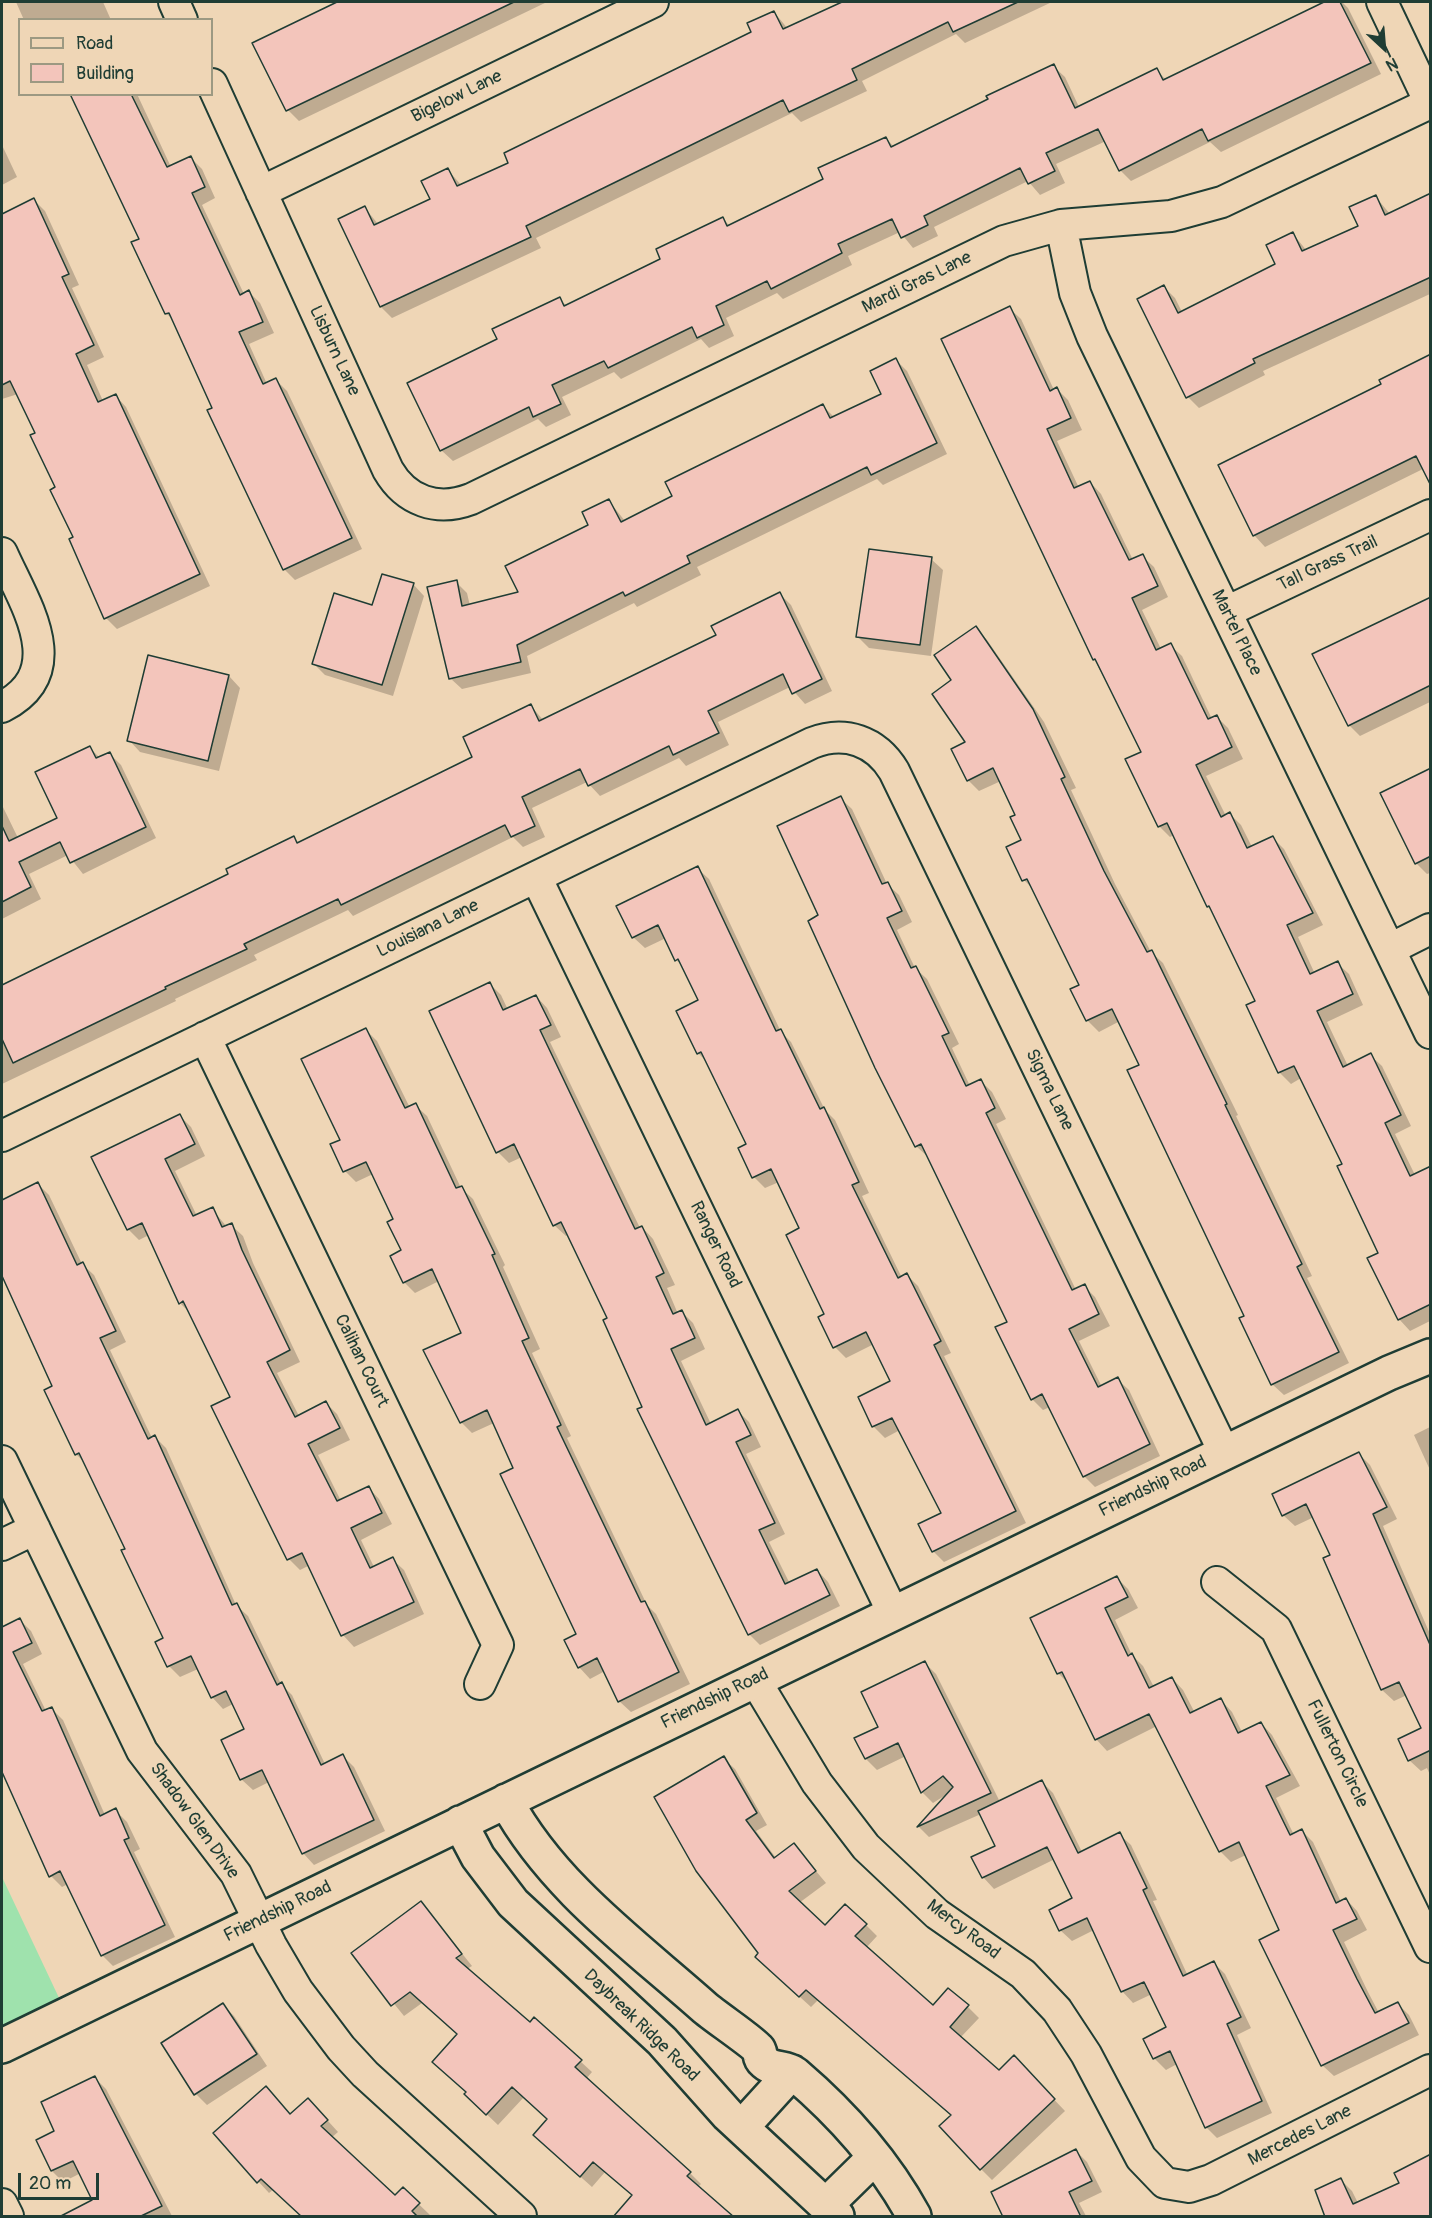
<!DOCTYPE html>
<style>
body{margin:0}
#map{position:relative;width:1432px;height:2218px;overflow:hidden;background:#efd6b6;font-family:Pangolin,sans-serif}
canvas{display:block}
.frame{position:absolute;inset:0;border:3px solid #1f3d34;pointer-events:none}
.legend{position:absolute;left:18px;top:18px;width:195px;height:78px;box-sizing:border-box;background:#efd6b6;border:2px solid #9c9982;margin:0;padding:8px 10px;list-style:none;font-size:18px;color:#1f3d34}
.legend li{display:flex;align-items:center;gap:12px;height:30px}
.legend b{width:30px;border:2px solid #9c9982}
.north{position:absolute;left:1354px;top:18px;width:60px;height:60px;-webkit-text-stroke:4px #efd6b6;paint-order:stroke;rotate:154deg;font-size:16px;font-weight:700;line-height:24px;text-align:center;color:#1f3d34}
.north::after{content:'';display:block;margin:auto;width:21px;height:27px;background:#1f3d34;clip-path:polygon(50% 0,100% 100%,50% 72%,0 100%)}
.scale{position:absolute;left:18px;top:2173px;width:81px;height:27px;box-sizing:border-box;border:3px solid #1f3d34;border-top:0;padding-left:8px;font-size:18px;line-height:21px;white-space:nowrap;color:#1f3d34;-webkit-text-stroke:4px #efd6b6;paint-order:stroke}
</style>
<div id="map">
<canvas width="1432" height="2218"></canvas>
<div class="frame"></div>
<ul class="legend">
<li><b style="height:8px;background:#efd6b6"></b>Road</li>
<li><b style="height:16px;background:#f3c5bb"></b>Building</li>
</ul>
<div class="north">N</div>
<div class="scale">20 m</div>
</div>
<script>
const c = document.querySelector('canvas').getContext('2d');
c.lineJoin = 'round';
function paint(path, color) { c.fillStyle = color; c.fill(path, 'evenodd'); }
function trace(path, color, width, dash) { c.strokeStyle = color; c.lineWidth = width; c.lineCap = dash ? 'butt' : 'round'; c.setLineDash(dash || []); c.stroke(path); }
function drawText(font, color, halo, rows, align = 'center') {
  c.font = font + ' Pangolin,sans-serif'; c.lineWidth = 5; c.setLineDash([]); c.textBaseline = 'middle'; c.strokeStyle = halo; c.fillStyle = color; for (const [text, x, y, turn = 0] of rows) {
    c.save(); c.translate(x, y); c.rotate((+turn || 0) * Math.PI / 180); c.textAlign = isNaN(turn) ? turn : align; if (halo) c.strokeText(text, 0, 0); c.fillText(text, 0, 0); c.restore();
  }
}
const green = new Path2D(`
 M2 1877 60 2000 2 2030Z`);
const shadow = new Path2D(`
 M16 2H103L111 20H24Z
 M342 2H547L299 121 288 110 254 43Z
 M837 2H1052L965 43 956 34 862 81 867 91 801 122 792 113 536 238 541 248 392 318 381 307 340 220 365 208 378 224 432 200 448 170 462 186 510 163 753 33 774 12 788 29 839 4Z
 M1327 2H1342L1348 8 1381 74 1221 152 1210 142 1131 181 1120 170 1106 141 1056 164 1065 183 1040 195 1028 181 934 227 938 236 913 248 900 232 848 256 852 265 783 299 777 293 726 318 734 336 709 348 701 339 621 379 614 372 562 397 571 415 546 427 538 419 453 461 441 450 499 339 559 299 567 306 662 259 723 219 730 226 825 179 886 138 894 147 1053 66 1065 77 1079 107 1156 69 1166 80Z
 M72 94H137L171 167 191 158 202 169 215 198 202 205 244 294 249 292 260 303 274 333 249 344 267 384 276 380 287 391 362 549 295 580 284 569 175 322 166 313 141 240Z
 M2 145 17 177 2 185Z
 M1430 195V294L1263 371 1265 375 1199 408 1188 397 1164 287 1175 298 1182 312 1277 264 1293 234 1307 251 1360 227 1375 196 1390 214Z
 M34 200 45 211 79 285 72 288 104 357 87 365 103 401 115 395 126 407 210 586 117 629 106 618 37 434 18 394 2 399V215Z
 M1009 308 1021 319 1054 390 1057 389 1068 400 1082 430 1057 441 1079 488 1090 482 1101 494 1133 560 1142 556 1154 567 1168 597 1142 610 1161 649 1170 645 1182 656 1212 719 1217 717 1228 728 1243 759 1206 776 1226 816 1230 814 1241 825 1252 847 1273 838 1284 849 1323 925 1298 937 1315 974 1337 963 1349 974 1363 1005 1327 1022 1348 1066 1370 1055 1382 1066 1411 1126 1395 1134 1415 1175 1430 1168V1321L1410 1331 1399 1319 1380 1253 1344 1165 1301 1078 1291 1084 1279 1072 1257 1001 1215 913 1208 906 1174 835 1170 837 1159 826 1143 752 1094 659 943 339Z
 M896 360 907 371 947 454 883 485 877 479 697 567 701 575 637 607 634 603 527 656 531 673 462 689 450 678 456 582 467 593 470 606 520 593 591 526 609 501 625 521 674 497 823 406 835 418 883 395Z
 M1383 385 1427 467 1265 547 1254 535Z
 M931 559 943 570 931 656 869 648 858 637Z
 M413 584 424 596 393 696 325 675 314 664 373 607Z
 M780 594 791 605 832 691 805 704 790 687 718 722 729 745 686 766 679 758 600 796 587 782 532 808 545 837 523 847 513 837 353 916 348 910 254 955 257 960 175 999 176 1001 2 1084V986L230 874 294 838 299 843 474 758 531 706 544 721 718 636Z
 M1430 599V702L1360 736 1349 725Z
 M976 628 987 640 1044 722 1076 788 1071 790 1115 884 1151 952 1163 963 1238 1115 1236 1116 1312 1276 1307 1278 1349 1363 1284 1395 1272 1384 1141 1065 1120 1021 1099 1032 1087 1020 1072 990 1081 986 1035 891 1024 880 1023 841 1017 815 1001 781 979 791 968 780 967 743 953 681Z
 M229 676 240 688 219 771 140 752 129 740Z
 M90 748 100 758 109 753 121 765 156 838 83 874 68 855 29 874 41 899 2 919V805L18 838 59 818Z
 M1430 770V873L1427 874 1416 863Z
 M840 798 852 809 887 884 899 895 912 922 897 930 915 968 927 979 959 1044 952 1048 970 1086 981 1081 992 1092 1006 1119 996 1124 1076 1290 1084 1286 1095 1297 1110 1326 1079 1341 1102 1387 1117 1379 1129 1390 1160 1456 1095 1487 1084 1476 1050 1407 1043 1410 1032 1399 1009 1322 928 1157 916 1146 845 1002 848 1001 820 916Z
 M697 868 709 879 781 1032 791 1042 825 1110 835 1120 869 1193 862 1196 902 1278 907 1275 918 1286 951 1353 944 1356 1026 1523 944 1562 933 1551 943 1514 900 1430 885 1438 873 1426 892 1381 874 1344 846 1358 835 1347 801 1229 779 1182 765 1188 754 1177 748 1145 708 1063 699 1054 678 1011 700 1001 684 967 676 960 666 938 645 948 633 937Z
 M490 984 501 995 508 1010 536 996 547 1008 561 1037 550 1042 640 1228 642 1227 653 1239 675 1285 667 1288 678 1314 682 1312 693 1323 705 1349 681 1361 711 1424 738 1411 749 1422 761 1447 746 1454 785 1534 769 1542 790 1584 817 1570 828 1582 840 1606 760 1645 749 1634 569 1234 566 1236 554 1225 522 1157 509 1163 498 1152Z
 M366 1030 377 1041 410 1108 415 1105 427 1116 461 1188 473 1199 505 1265 503 1267 540 1349 532 1353 571 1436 567 1438 647 1605 656 1614 690 1684 631 1712 619 1701 605 1671 590 1679 579 1667 578 1634 515 1469 494 1423 472 1433 461 1422 463 1333 439 1281 415 1293 404 1282 403 1251 395 1220 373 1174 356 1182 345 1171 342 1140Z
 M180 1116 191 1127 205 1156 175 1171 197 1216 212 1209 227 1227 231 1225 243 1236 253 1263 300 1362 277 1373 299 1416 326 1403 337 1414 350 1440 318 1455 341 1501 368 1487 379 1499 392 1524 361 1540 374 1567 392 1559 404 1570 424 1614 354 1647 343 1635 310 1565 300 1570 289 1559 232 1398 190 1313 180 1303 149 1235 139 1240 128 1229Z
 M38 1184 49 1195 82 1264 94 1275 126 1342 110 1350 152 1438 155 1437 166 1448 236 1605 248 1616 281 1684 292 1695 325 1764 343 1756 354 1767 385 1831 314 1865 303 1853 269 1782 253 1790 241 1779 246 1730 233 1704 223 1709 212 1697 198 1669 180 1677 169 1666 165 1639 127 1550 86 1464 76 1454 46 1390 54 1387 2 1273V1201Z
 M1430 1427V1470L1414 1435Z
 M1359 1454 1370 1465 1397 1519 1383 1526 1430 1634V1775L1427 1768 1421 1771 1409 1760 1423 1729 1407 1695 1394 1701 1382 1690 1325 1559 1332 1555 1314 1517 1295 1526 1283 1515Z
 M1117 1578 1128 1589 1138 1608 1115 1620 1132 1655 1143 1666 1154 1687 1172 1678 1183 1690 1195 1713 1221 1700 1232 1712 1242 1732 1261 1723 1272 1735 1300 1786 1276 1798 1294 1835 1302 1831 1313 1842 1341 1902 1346 1899 1357 1911 1367 1930 1344 1942 1368 1992 1379 2013 1398 2004 1409 2015 1419 2035 1334 2076 1322 2065 1281 1931 1246 1855 1231 1862 1220 1851 1157 1726 1107 1751 1096 1739 1070 1685 1058 1673Z
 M20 1620 31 1631 42 1654 23 1664 46 1711 51 1708 63 1720 105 1815 115 1810 127 1822 140 1849 134 1852 175 1937 113 1966 102 1955 68 1884 62 1887 51 1876 2 1769V1629Z
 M925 1663 936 1674 1000 1802 1042 1782 1053 1793 1082 1852 1119 1834 1131 1845 1157 1900 1153 1901 1188 1976 1214 1963 1225 1974 1251 2028 1237 2035 1272 2113 1217 2138 1206 2127 1177 2064 1166 2070 1154 2058 1145 2039 1168 2028 1152 1994 1133 2003 1122 1991 1094 1930 1072 1941 1060 1930 1074 1899 1055 1859 994 1889 983 1877 997 1846 981 1814 929 1837 919 1827 952 1791 933 1803 922 1792 906 1756 877 1770 866 1759 856 1739 880 1728Z
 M723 1758 735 1769 767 1825 756 1831 776 1858 794 1845 826 1883 799 1903 825 1927 866 1925 877 1936 866 1948 933 2007H968L979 2018 960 2038 999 2072 1025 2069 1065 2111 992 2180 981 2169 952 2116 818 2000 811 2007 768 1968 760 1953Z
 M421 1902 472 1966 467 1969 530 2024 580 2061 592 2072 586 2079 690 2173 701 2184 698 2187 633 2196 605 2172 592 2187 546 2146 549 2119 524 2097 498 2125 477 2105 467 2093 458 2034 422 2003 404 2016 353 1953Z
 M223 2005 234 2016 267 2066 207 2105 196 2094 163 2044Z
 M95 2078 106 2089 172 2216H79L94 2201 81 2173 63 2182 52 2171 38 2141 56 2132Z
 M277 2099 291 2115 319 2111 338 2132 331 2138 395 2197 403 2189 430 2215 303 2216 274 2189 269 2193 258 2181Z
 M1076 2151 1087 2162 1102 2192 1079 2203 1086 2216H1004Z
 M1341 2180 1352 2191 1358 2203 1401 2184 1430 2216H1328Z`);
const building = new Path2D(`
 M337 2H514L286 111 252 43Z
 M842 2H1018L953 32 948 22 852 69 857 80 789 112 783 100 526 226 531 237 380 307 338 219 365 206 374 225 430 199 421 181 448 168 457 186 508 163 504 153 751 32 747 23 774 11 783 29Z
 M1324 2H1340L1371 63 1208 141 1202 129 1119 171 1098 129 1046 153 1055 171 1028 184 1020 168 924 216 928 225 901 238 892 219 838 244 842 253 771 289 767 281 716 306 724 325 697 338 692 327 608 368 604 361 552 385 561 404 533 417 529 407 440 451 407 383 497 339 492 329 560 297 564 306 660 259 656 249 723 217 727 226 823 179 818 168 886 137 891 147 988 99 986 96 1054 64 1075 108 1157 68 1163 80Z
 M70 94H131L167 167 191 156 205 187 192 193 240 295 249 290 263 322 239 332 263 384 276 378 352 538 283 570 207 410 212 408 169 313 165 314 131 242 139 239Z
 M1431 193V277L1253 359 1255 363 1186 398 1137 299 1164 285 1178 313 1275 264 1266 245 1293 232 1302 251 1358 226 1349 207 1376 195 1385 215Z
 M34 198 69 274 62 277 94 345 76 354 98 402 116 394 200 574 104 619 69 539 73 537 50 490 55 487 30 435 35 433 10 381 2 385V214Z
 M1010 306 1050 391 1057 387 1071 418 1047 429 1074 488 1090 481 1129 560 1143 554 1158 586 1132 598 1156 650 1171 643 1208 719 1217 715 1232 747 1196 765 1221 817 1230 812 1247 848 1273 836 1313 913 1287 925 1310 974 1338 961 1353 994 1317 1011 1343 1067 1371 1053 1401 1115 1385 1123 1410 1176 1431 1166V1304L1398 1320 1367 1258 1378 1253 1337 1166 1342 1164 1294 1066 1278 1073 1246 1005 1255 1001 1209 906 1207 907 1167 823 1158 827 1125 759 1141 752 1095 659 1093 660 941 339Z
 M1431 354V486L1416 456 1253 536 1218 465 1381 384 1379 380Z
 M896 358 937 443 871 475 867 467 687 556 690 563 625 596 623 592 517 645 521 662 449 679 427 587 457 580 462 606 518 592 505 566 588 525 582 512 609 499 621 522 672 496 665 482 736 447 823 404 830 418 881 394 870 371Z
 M869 549 932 557 920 645 856 637Z
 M382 574 414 583 382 685 312 664 334 593 372 605Z
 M780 592 822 679 792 694 783 674 708 711 719 733 673 755 669 746 588 786 580 769 522 797 535 826 511 837 505 825 341 905 338 899 244 944 247 949 165 987 166 989 13 1063 2 1039V985L228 874 226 869 294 836 297 843 472 757 463 737 531 704 539 721 716 635 711 626Z
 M1431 597V685L1348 726 1312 654Z
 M976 626 1033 709 1065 777 1061 779 1104 871 1147 952 1152 950 1227 1104 1225 1105 1302 1264 1297 1267 1339 1352 1271 1385 1239 1318 1244 1316 1127 1070 1139 1065 1112 1009 1086 1021 1070 989 1079 985 1027 879 1022 881 1006 847 1021 840 1010 817 1015 815 993 768 967 781 951 749 965 742 932 694 951 680 934 655Z
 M148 655 229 675 208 761 127 741Z
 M90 746 96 758 110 752 146 827 70 863 60 842 19 862 31 887 2 902V826L9 841 57 818 35 772Z
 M1431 768V856L1415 864 1380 793Z
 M841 796 882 884 888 882 902 911 887 918 911 968 916 966 949 1033 942 1036 966 1086 981 1079 995 1108 986 1113 1072 1290 1085 1284 1099 1314 1069 1329 1098 1387 1118 1377 1150 1444 1083 1477 1042 1394 1031 1400 995 1327 1007 1322 921 1144 915 1147 875 1068 808 921 818 915 777 826Z
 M698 866 776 1031 781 1029 820 1109 824 1107 859 1182 852 1185 898 1278 907 1273 941 1341 934 1345 1016 1511 932 1552 918 1524 941 1513 892 1418 872 1427 858 1397 890 1381 866 1332 833 1348 818 1317 824 1314 786 1235 799 1228 771 1169 752 1178 738 1148 746 1144 701 1052 697 1054 676 1011 698 1000 678 959 675 961 658 925 632 938 616 906Z
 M490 982 503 1010 536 995 551 1025 540 1030 635 1229 642 1226 664 1273 656 1277 673 1314 682 1310 695 1338 671 1349 706 1425 738 1409 751 1435 736 1442 775 1523 759 1530 785 1584 817 1569 830 1595 748 1635 637 1409 642 1407 603 1320 607 1318 561 1222 553 1226 514 1144 496 1153 429 1011Z
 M366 1028 405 1108 416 1103 456 1188 462 1186 495 1254 492 1255 529 1338 522 1341 561 1425 557 1427 641 1602 645 1601 679 1672 618 1702 597 1658 578 1668 564 1640 576 1634 500 1474 513 1468 487 1410 460 1423 423 1350 461 1333 432 1269 403 1283 390 1256 401 1250 387 1222 393 1219 366 1162 343 1172 330 1144 340 1140 301 1059Z
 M180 1114 195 1144 165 1159 193 1216 213 1207 222 1227 232 1223 242 1250 290 1350 267 1362 295 1417 326 1401 340 1428 308 1444 337 1501 369 1486 382 1513 351 1528 370 1568 393 1557 414 1602 341 1636 302 1553 287 1560 211 1406 230 1397 183 1301 179 1304 142 1223 127 1230 91 1157Z
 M38 1182 77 1265 83 1262 116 1331 100 1338 148 1439 155 1435 232 1605 237 1603 277 1685 282 1682 321 1765 343 1754 374 1820 302 1854 262 1770 240 1780 221 1740 244 1729 226 1691 211 1698 191 1656 167 1667 155 1642 163 1638 121 1550 125 1549 79 1453 75 1455 44 1390 52 1386 2 1276V1200Z
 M1359 1452 1387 1507 1373 1514 1431 1647V1750L1408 1761 1398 1739 1421 1728 1399 1682 1381 1690 1323 1558 1330 1555 1306 1504 1282 1516 1272 1494Z
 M1117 1576 1128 1597 1105 1608 1128 1656 1132 1653 1149 1688 1172 1677 1190 1713 1221 1698 1238 1733 1261 1722 1290 1775 1266 1786 1290 1835 1302 1829 1336 1903 1346 1898 1357 1919 1333 1930 1357 1979 1375 2013 1398 2002 1409 2023 1321 2066 1259 1940 1279 1930 1239 1842 1219 1852 1149 1714 1095 1740 1062 1672 1057 1674 1030 1618Z
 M20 1618 32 1643 13 1652 42 1711 52 1707 100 1816 116 1808 129 1838 124 1840 165 1925 101 1956 60 1871 49 1877 2 1772V1627Z
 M925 1661 991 1793 917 1827 953 1787 943 1776 921 1793 898 1743 865 1759 854 1738 878 1727 861 1692Z
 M724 1756 757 1813 746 1820 774 1858 794 1843 816 1871 789 1891 825 1925 845 1904 867 1924 855 1936 933 2005 948 1988 969 2005 950 2027 999 2070 1014 2055 1055 2099 980 2170 939 2126 951 2115 806 1990 799 1997 755 1957 758 1953 696 1871 654 1797Z
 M1042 1780 1078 1853 1120 1832 1147 1888 1143 1890 1183 1976 1214 1961 1241 2017 1227 2024 1262 2101 1205 2128 1170 2051 1153 2059 1143 2039 1166 2027 1144 1982 1121 1992 1087 1918 1059 1931 1049 1910 1072 1898 1047 1847 982 1878 971 1857 995 1846 978 1811Z
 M421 1901 462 1954 456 1958 530 2022 534 2017 582 2060 575 2067 691 2172 687 2176 734 2217H613L632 2195 593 2162 580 2177 533 2135 547 2119 512 2087 486 2115 464 2094 466 2092 432 2062 457 2034 410 1992 391 2006 351 1953Z
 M223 2003 257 2054 194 2095 161 2043Z
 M95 2076 162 2206 139 2217H59L92 2200 73 2161 51 2171 36 2140 54 2131 41 2102Z
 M266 2086 290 2114 308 2098 328 2120 321 2126 395 2195 403 2187 420 2203 412 2211 418 2217H302L261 2179 257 2183 213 2133Z
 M1076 2149 1092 2181 1069 2192 1081 2217H1003L991 2192Z
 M1431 2154V2217H1325L1315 2190 1341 2178 1353 2204 1399 2183 1394 2173Z`);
const minor = new Path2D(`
 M174 2 182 20
 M1382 2 1430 103
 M212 84 388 470C406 501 437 512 471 499L1004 241 1061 225 1171 216 1222 202 1430 103
 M261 192 653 2
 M1061 225 1075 293 1092 336 1430 1033
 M2 553C24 603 72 671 2 707
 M1226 612 1430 515
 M536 877 893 1613
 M1390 949 1430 929
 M205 1037 498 1645 480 1684
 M2 1136 812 743C845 730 876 741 894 771L1224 1452
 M2 1461 142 1751 236 1874 271 1945 298 1991 341 2048 365 2074 521 2216
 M2 1545 35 1529
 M1217 1582 1276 1629 1430 1947
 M755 1680 817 1783 866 1847 937 1914 1023 1974 1057 2010 1086 2054 1141 2158 1165 2183 1189 2187 1211 2180 1430 2070
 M2 2204 8 2216`);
const tertiary = new Path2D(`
 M506 1801C552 1886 633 1944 704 2007 714 2016 753 2042 758 2049 761 2052 759 2058 763 2061 772 2071 785 2066 795 2074 843 2115 884 2161 914 2216
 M460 1823 478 1857 513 1903 662 2041 728 2115 837 2216
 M2 2046 1389 1373 1430 1356
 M742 2127 792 2072
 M826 2205 875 2157`);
const streetNames = [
 ["Bigelow Lane",457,97,-26],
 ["Mardi Gras Lane",917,283,-26],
 ["Lisburn Lane",334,351,65],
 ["Tall Grass Trail",1328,564,-25],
 ["Martel Place",1236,633,64],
 ["Louisiana Lane",428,929,-26],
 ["Sigma Lane",1049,1090,64],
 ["Ranger Road",715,1245,64],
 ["Calihan Court",361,1361,64],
 ["Friendship Road",1153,1487,-26],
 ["Friendship Road",715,1699,-26],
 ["Fullerton Circle",1337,1754,64],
 ["Shadow Glen Drive",194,1821,54],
 ["Friendship Road",278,1912,-26],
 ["Mercy Road",963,1930,37],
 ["Daybreak Ridge Road",641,2026,44],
 ["Mercedes Lane",1300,2136,-27]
];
paint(green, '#9fe2ad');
paint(shadow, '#0003');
paint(building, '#f3c5bb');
trace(building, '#1f3d34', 1.5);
trace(minor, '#1f3d34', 34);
trace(tertiary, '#1f3d34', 38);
trace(minor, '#efd6b6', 30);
trace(tertiary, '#efd6b6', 33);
drawText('18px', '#1f3d34', '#efd6b6', streetNames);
</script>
